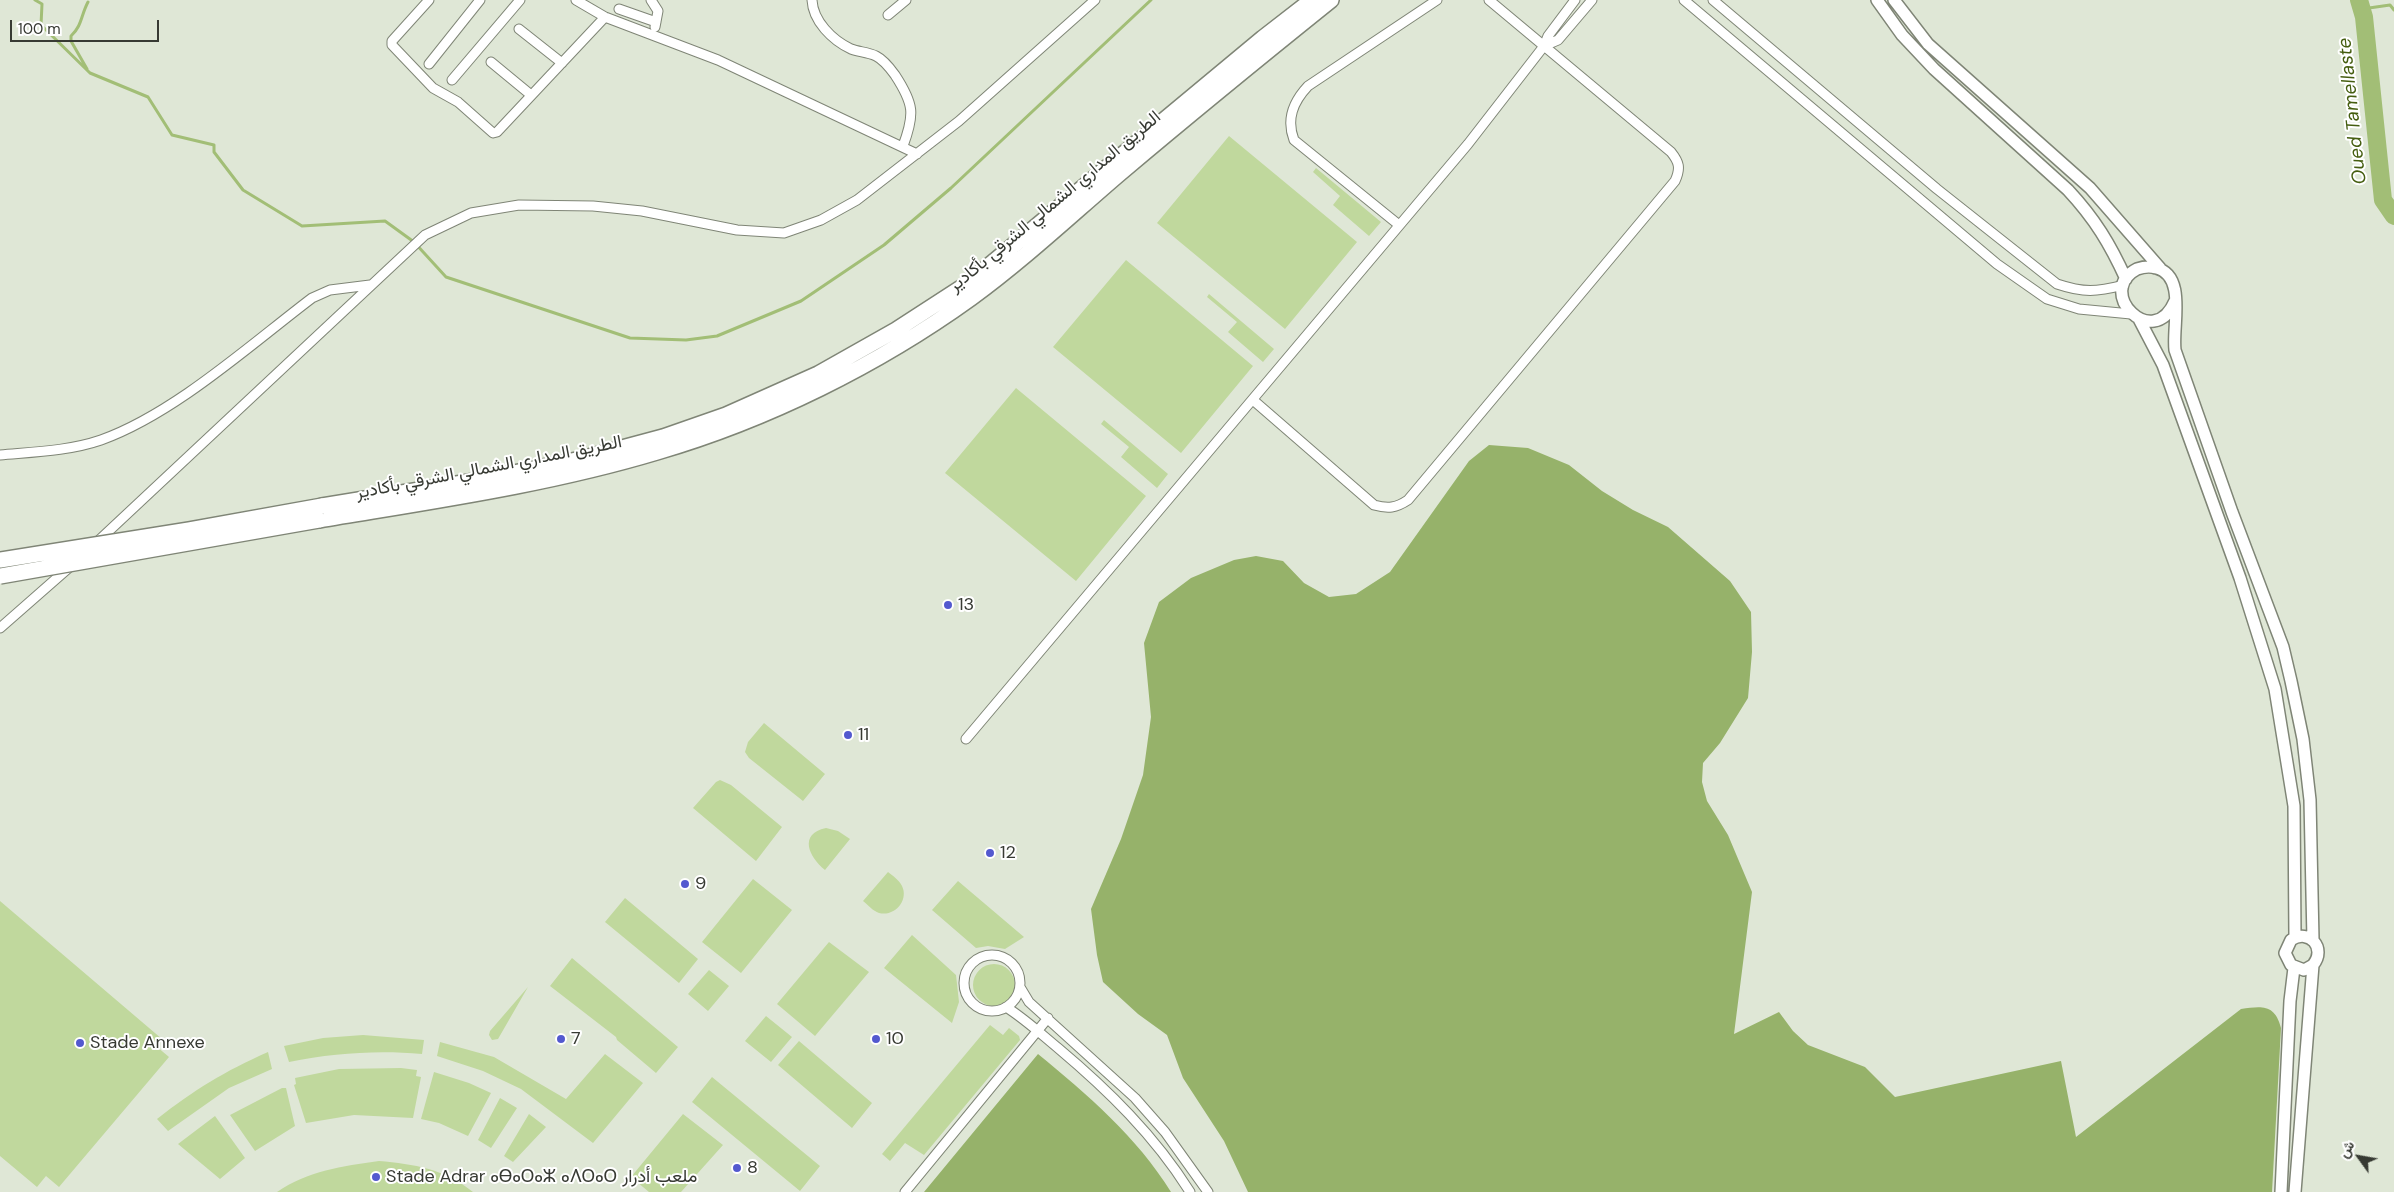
<!DOCTYPE html>
<meta charset="utf-8">
<style>
body{margin:0}
#map{position:relative;width:2394px;height:1192px;overflow:hidden;background:#dfe7d6;font-family:"DM Sans",Vazirmatn,sans-serif}
canvas{display:block}
.north{position:absolute;left:2334px;top:1132px;width:50px;height:50px;-webkit-text-stroke:4px #fff;paint-order:stroke;rotate:302deg;font-size:14px;font-weight:700;line-height:20px;text-align:center;color:#373a33}
.north::after{content:'';display:block;margin:auto;width:18px;height:22px;background:#373a33;clip-path:polygon(50% 0,100% 100%,50% 72%,0 100%)}
.scale{position:absolute;left:10px;top:20px;width:149px;height:22px;box-sizing:border-box;border:2px solid #373a33;border-top:0;padding-left:6px;font-size:15px;line-height:18px;white-space:nowrap;color:#373a33;-webkit-text-stroke:4px #fff;paint-order:stroke}
</style>
<div id="map">
<canvas width="2394" height="1192"></canvas>
<div class="north">ش</div>
<div class="scale">100 m</div>
</div>
<script>
const c = document.querySelector('canvas').getContext('2d');
c.lineJoin = 'round';
function paint(path, color) { c.fillStyle = color; c.fill(path, 'evenodd'); }
function trace(path, color, width, dash) { c.strokeStyle = color; c.lineWidth = width; c.lineCap = dash ? 'butt' : 'round'; c.setLineDash(dash || []); c.stroke(path); }
function drawText(font, color, halo, rows, align = 'center') {
  c.font = font + ' "DM Sans",Vazirmatn,"Noto Sans Tifinagh",sans-serif'; c.lineWidth = 4; c.setLineDash([]); c.textBaseline = 'middle'; c.strokeStyle = halo; c.fillStyle = color; for (const [text, x, y, turn = 0] of rows) {
    c.save(); c.translate(x, y); c.rotate((+turn || 0) * Math.PI / 180); c.textAlign = isNaN(turn) ? turn : align; if (halo) c.strokeText(text, 0, 0); c.fillText(text, 0, 0); c.restore();
  }
}
const green = new Path2D(`
 M1229 136 1357 242 1285 329 1157 223Z
 M1316 168 1381 222 1369 236 1333 205 1340 196 1313 172Z
 M1126 260 1253 366 1181 453 1053 347Z
 M1209 294 1274 349 1263 362 1228 332 1237 322 1207 297Z
 M1016 388 1146 496 1076 581 945 473Z
 M1104 420 1168 474 1157 488 1121 457 1129 447 1101 424Z
 M764 723 825 774 803 801 749 758 745 752 748 742Z
 M720 780 731 785 782 827 756 861 693 808 716 782Z
 M826 828 838 831 850 839 825 870C809 857 798 834 826 828Z
 M888 872C893 876 899 880 902 886 909 900 895 917 879 913 873 911 868 905 863 901Z
 M753 879 792 910 741 973 702 942Z
 M958 881 1024 937 1005 949 988 946 976 948 932 910Z
 M625 898 698 959 679 983 605 922Z
 M0 901 162 1039 156 1046 169 1057 59 1187 46 1176 37 1187 0 1156Z
 M912 935 956 975 959 1002 952 1023 884 968Z
 M829 942 869 972 815 1036 777 1004Z
 M572 958 678 1047 656 1073 617 1040 616 1037 550 986Z
 M973 985a21 21 0 1 1 42 0a21 21 0 1 1-42 0Z
 M709 970 729 986 708 1011 688 994Z
 M528 987 498 1039 492 1040 489 1035 490 1031Z
 M766 1016 792 1037 771 1062 745 1041Z
 M990 1025 1003 1035 1009 1028 1019 1036 1020 1040 924 1155 905 1143 890 1161 882 1154Z
 M363 1035 424 1040 422 1054C377 1050 334 1053 289 1062L284 1046 323 1038Z
 M799 1041 872 1103 852 1128 778 1065Z
 M440 1042 494 1057 566 1099 605 1054 643 1083 593 1143 521 1089 483 1071 437 1056Z
 M268 1052 272 1069 229 1088 168 1131 157 1119C194 1090 225 1071 268 1052Z
 M401 1068 417 1070 416 1076 421 1077 413 1118 354 1115 306 1123 294 1085 296 1084 295 1078 339 1069Z
 M434 1072 469 1083 491 1093 468 1136 439 1123 421 1119Z
 M712 1077 820 1166 800 1191 692 1102Z
 M282 1088H286L295 1126 255 1151 230 1115Z
 M500 1098 517 1108 491 1148 478 1140Z
 M529 1114 546 1127 513 1162 504 1156Z
 M683 1114 723 1145 681 1192H649L631 1177Z
 M215 1116 245 1158 220 1179 178 1144Z
 M379 1161C414 1164 445 1169 473 1192H277C308 1171 342 1166 379 1161Z`);
const forest = new Path2D(`
 M1489 445 1528 448 1569 465 1602 491 1633 510 1668 527 1730 581 1751 612 1752 652 1748 698 1720 743 1703 763 1702 782 1707 801 1728 835 1752 892 1734 1034 1779 1012 1793 1031 1808 1045 1865 1067 1895 1097 2061 1061 2076 1137 2241 1009C2262 1006 2275 1004 2281 1028L2272 1192H1248L1224 1141 1183 1078 1167 1035 1138 1014 1103 982 1097 955 1091 909 1121 839 1143 775 1151 717 1144 643 1159 602 1191 578 1234 560 1256 556 1283 561 1304 583 1329 597 1356 594 1390 572 1469 461Z
 M1038 1054C1087 1094 1137 1137 1171 1192H924Z`);
const stream = new Path2D(`
 M35 0 42 4 41 25 90 73 148 97 172 135 214 145V152L243 190 302 226 385 221 414 242 446 277 630 338 686 340 717 336 801 301 884 245 951 188 1151 0
 M2362 9 2390 5 2394 10
 M87 69 71 41V36C82 26 81 15 88 2`);
const river = new Path2D(`
 M2359 0 2364 17 2383 200 2394 216`);
const minor = new Path2D(`
 M429 0 392 41V45L433 88 458 102 493 133 497 132 605 17
 M576 0 605 17 718 60 917 154
 M651 0 658 11 655 27
 M812 0C813 21 832 40 851 49 859 52 868 52 876 56 884 60 890 68 895 75 914 104 915 114 903 146
 M1684 0 1997 264 2047 299 2079 309 2131 314
 M1713 0 1937 189 2057 284C2084 293 2096 292 2124 285
 M619 9 656 22
 M888 15 906 0
 M519 29 562 63
 M1544 46 1558 40 1592 0
 M491 62 531 95
 M429 64 480 0
 M452 80 520 0
 M1399 225 1294 140C1286 119 1293 102 1308 86L1437 0
 M1253 400 1374 505C1388 509 1396 508 1408 500L1675 181C1681 168 1679 162 1671 152L1489 0
 M0 455C33 452 69 451 101 440 174 414 250 345 312 298L330 290 370 285
 M96 543 425 235 471 213 519 205 593 206 642 211 737 230 784 233 821 220 857 200 959 121 1095 0
 M0 628 73 564
 M966 739 1468 144 1544 46 1548 36 1575 0
 M964 983a28 28 0 1 1 56 0a28 28 0 1 1-56 0Z
 M1020 987 1029 1002 1135 1098 1165 1132 1208 1192
 M1006 1007C1025 1019 1041 1034 1058 1048 1108 1090 1155 1136 1190 1192
 M905 1192 1048 1018`);
const tertiary = new Path2D(`
 M1877 0 1902 35 1934 69 2068 190C2095 219 2110 244 2126 279
 M1894 0 1928 44 2090 188 2160 268
 M2175 301C2153 353 2094 291 2137 269 2143 267 2150 266 2156 268 2187 275 2172 326 2175 350L2232 512 2283 647 2291 681 2303 739 2310 800 2313 940
 M2139 319 2163 365 2240 578 2275 689 2294 806 2295 937
 M2281 1192 2290 1001 2294 968
 M2295 1192 2313 965C2327 948 2309 928 2291 940L2285 953 2291 965 2304 970 2313 965`);
const trunk = new Path2D(`
 M322 506 475 481 581 459 663 437 726 415 818 374 896 330 967 284 1263 38 1312 0
 M319 520C432 501 547 485 657 452 767 420 878 365 971 298 1023 260 1070 216 1119 174 1189 115 1260 57 1331 0`);
const trunkBridge = new Path2D(`
 M0 560 189 530 322 506
 M0 576 319 520`);
const markers = [
 [948,605,5,"#5359cf"],
 [848,735,5,"#5359cf"],
 [990,853,5,"#5359cf"],
 [685,884,5,"#5359cf"],
 [561,1039,5,"#5359cf"],
 [876,1039,5,"#5359cf"],
 [80,1043,5,"#5359cf"],
 [737,1168,5,"#5359cf"],
 [376,1177,5,"#5359cf"]
];
const streetNames = [
 ["الطريق المداري الشمالي الشرقي بأكادير",1055,202,-40],
 ["الطريق المداري الشمالي الشرقي بأكادير",489,468,-11]
];
const poiNames = [
 ["13",958,605],
 ["11",858,735],
 ["12",1000,853],
 ["9",695,884],
 ["7",571,1039],
 ["10",886,1039],
 ["Stade Annexe",90,1043],
 ["8",747,1168],
 ["Stade Adrar ⴰⴱⴰⵔⴰⵣ ⴰⴷⵔⴰⵔ ملعب أدرار",386,1177]
];
const waterNames = [
 ["Oued Tamellaste",2353,111,-96]
];
paint(green, '#c0d89d');
paint(forest, '#96b26a');
trace(stream, '#a2be76', 3);
trace(river, '#a2be76', 18);
trace(minor, '#7f8576', 11);
trace(tertiary, '#7f8576', 14);
trace(trunk, '#7f8576', 18);
trace(minor, '#fff', 9);
trace(tertiary, '#fff', 11);
trace(trunk, '#fff', 15);
trace(trunkBridge, '#7f8576', 18, []);
trace(trunkBridge, '#fff', 15);
for (const [x, y, r, color] of markers) { const dot = new Path2D(); dot.arc(x, y, r, 0, 2 * Math.PI); c.fillStyle = color; c.fill(dot); trace(dot, '#fff', 2); }
drawText('18px', '#373a33', '#fff', streetNames);
drawText('18px', '#373a33', '#fff', poiNames, 'left');
drawText('italic 19px', '#455e10', '#fff', waterNames);
</script>
